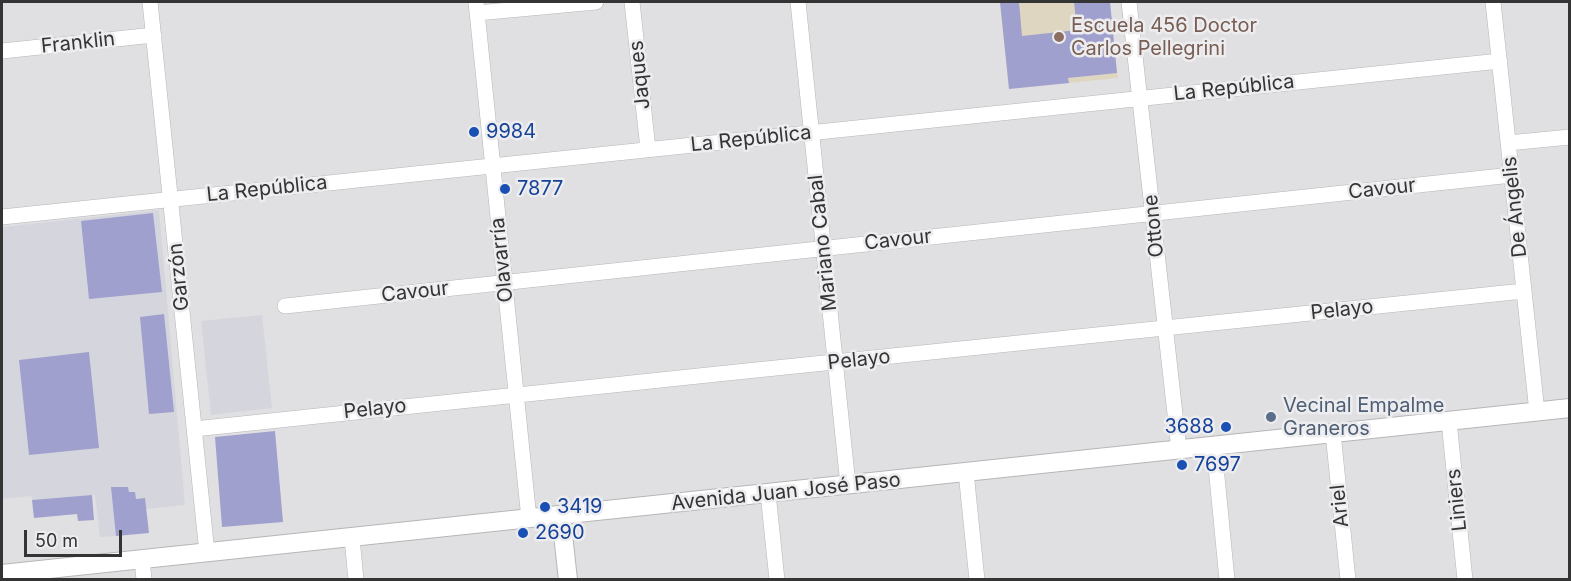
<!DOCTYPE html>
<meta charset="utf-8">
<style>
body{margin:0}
#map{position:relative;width:1571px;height:581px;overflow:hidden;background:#e0e0e2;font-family:Inter,sans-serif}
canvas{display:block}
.frame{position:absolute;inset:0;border:3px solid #343435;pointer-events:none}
.scale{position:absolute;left:24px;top:530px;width:98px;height:27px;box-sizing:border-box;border:3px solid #343435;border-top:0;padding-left:8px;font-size:18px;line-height:21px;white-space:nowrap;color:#343435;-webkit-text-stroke:4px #ededef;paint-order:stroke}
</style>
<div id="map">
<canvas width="1571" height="581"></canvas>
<div class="frame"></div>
<div class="scale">50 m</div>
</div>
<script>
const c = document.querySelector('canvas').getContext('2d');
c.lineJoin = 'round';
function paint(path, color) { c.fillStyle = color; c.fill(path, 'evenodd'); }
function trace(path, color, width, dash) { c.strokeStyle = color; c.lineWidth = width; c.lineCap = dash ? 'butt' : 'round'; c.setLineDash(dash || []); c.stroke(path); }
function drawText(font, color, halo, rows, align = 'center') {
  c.font = font + ' Inter,sans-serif'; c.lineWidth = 5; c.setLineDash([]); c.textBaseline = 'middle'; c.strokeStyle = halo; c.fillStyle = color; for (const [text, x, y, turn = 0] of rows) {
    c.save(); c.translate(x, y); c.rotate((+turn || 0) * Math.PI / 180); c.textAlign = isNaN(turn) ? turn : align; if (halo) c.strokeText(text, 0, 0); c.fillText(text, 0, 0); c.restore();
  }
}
const built = new Path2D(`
 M159 210 185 505 146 509 145 498 136 499 129 492 128 487H112L116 536 100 537 95 495 32 500V496L2 499V227Z
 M262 315 272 408 211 415 201 321Z`);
const education = new Path2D(`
 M1000 2H1110L1118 78 1009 89Z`);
const building = new Path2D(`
 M1000 2H1019L1022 36 1077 30 1074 2H1110L1117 73 1068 78 1069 83 1009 89Z
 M153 213 162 292 89 299 81 221Z
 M164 314 174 412 149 414 140 317Z
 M89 352 99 448 29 455 19 360Z
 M275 431 283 522 222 527 215 437Z
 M111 487H128L129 492H135L136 499 145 498 149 533 116 536Z
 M92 495 94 520 78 521 77 514 34 518 32 500Z`);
const minor = new Path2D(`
 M150 2 207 553
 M476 2 529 519
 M632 2 648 149
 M798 2 848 485
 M1129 2 1179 450
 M1493 2 1537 412
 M477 13 596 2
 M2 51 154 35
 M1508 143 1570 137
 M2 217 1500 61
 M285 306 1512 175
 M1449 421 1465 580
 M194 429C637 380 1081 339 1524 291
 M1333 433 1348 580
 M1214 446 1227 580
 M966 472 977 580
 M768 493 777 580
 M352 538 356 580
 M142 559 144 580`);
const major = new Path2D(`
 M561 516 568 580
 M2 574 1570 408`);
const markers = [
 [1059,37,6,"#8d6e63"],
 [474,132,6,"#1a4fb4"],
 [505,189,6,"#1a4fb4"],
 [1271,417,6,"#5c6f8a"],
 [1226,427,6,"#1a4fb4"],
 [1182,465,6,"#1a4fb4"],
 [545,507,6,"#1a4fb4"],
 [523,533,6,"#1a4fb4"]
];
const educationNames = [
 ["Escuela 456 Doctor",1071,26],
 ["Carlos Pellegrini",1071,49]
];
const streetNames = [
 ["Franklin",78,43,-6],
 ["Jaques",640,75,-96],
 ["La República",1234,88,-6],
 ["La República",751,139,-6],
 ["La República",267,189,-6],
 ["Cavour",1382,189,-6],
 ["De Ángelis",1515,207,-96],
 ["Ottone",1154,226,-96],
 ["Cavour",898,240,-6],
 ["Mariano Cabal",823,243,-96],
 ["Olavarría",502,260,-96],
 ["Garzón",179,277,-96],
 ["Cavour",415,292,-6],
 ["Pelayo",1342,310,-6],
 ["Pelayo",859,360,-6],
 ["Pelayo",375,409,-6],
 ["Avenida Juan José Paso",786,492,-6],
 ["Liniers",1457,500,-96],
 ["Ariel",1340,506,-96]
];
const transitNames = [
 ["9984",486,132],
 ["7877",517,189],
 ["3688",1214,427,"right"],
 ["7697",1194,465],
 ["3419",557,507],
 ["2690",535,533]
];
const serviceNames = [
 ["Vecinal Empalme",1283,406],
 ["Graneros",1283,429]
];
paint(built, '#d5d5de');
paint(education, '#dfd6c1');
paint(building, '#9fa0cd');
trace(minor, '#b6b6b8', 16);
trace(major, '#b6b6b8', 20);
trace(minor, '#fff', 15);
trace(major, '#fff', 18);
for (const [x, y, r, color] of markers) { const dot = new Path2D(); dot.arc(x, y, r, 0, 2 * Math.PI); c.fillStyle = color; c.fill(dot); trace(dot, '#ededef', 2); }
drawText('20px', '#785e54', '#ededef', educationNames, 'left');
drawText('20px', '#343435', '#ededef', streetNames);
drawText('20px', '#164399', '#ededef', transitNames, 'left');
drawText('20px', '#4e5e75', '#ededef', serviceNames, 'left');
</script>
